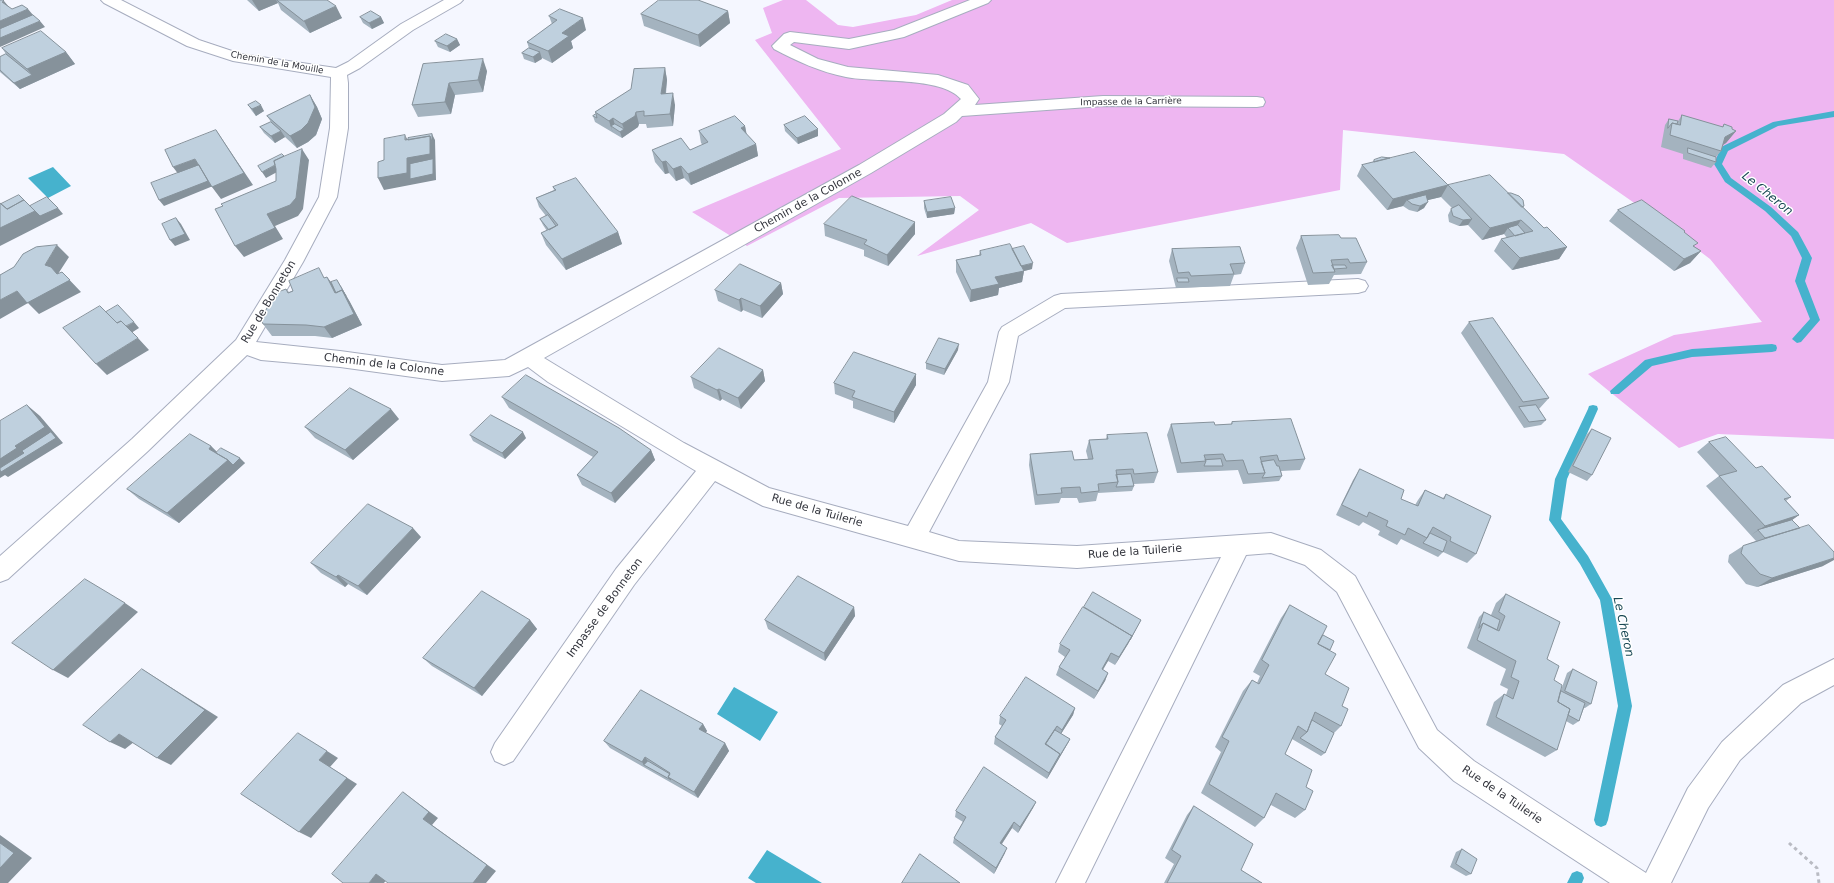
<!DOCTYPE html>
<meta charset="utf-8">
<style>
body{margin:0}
canvas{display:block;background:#f5f7ff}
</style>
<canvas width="1834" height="883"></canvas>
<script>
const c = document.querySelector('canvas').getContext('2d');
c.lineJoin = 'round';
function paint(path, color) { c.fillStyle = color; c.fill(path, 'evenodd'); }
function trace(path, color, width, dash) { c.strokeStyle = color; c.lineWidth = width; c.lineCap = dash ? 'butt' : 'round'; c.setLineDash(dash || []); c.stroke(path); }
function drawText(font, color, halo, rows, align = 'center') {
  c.font = font + ' "DejaVu Sans",sans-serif'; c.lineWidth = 3; c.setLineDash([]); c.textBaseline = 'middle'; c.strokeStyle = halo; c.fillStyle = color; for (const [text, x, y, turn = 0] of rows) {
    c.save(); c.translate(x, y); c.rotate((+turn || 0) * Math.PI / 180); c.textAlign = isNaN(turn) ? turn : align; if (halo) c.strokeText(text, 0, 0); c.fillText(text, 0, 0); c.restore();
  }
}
const green = new Path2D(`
 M783 0H806L838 25 853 27 916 15 952 0H1834V439L1718 434 1679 448 1588 374 1674 335 1762 322 1710 259 1653 216 1564 154 1343 130 1340 190 1067 243 1031 223 917 256 979 210 960 196 839 198 747 246 692 212 841 149 755 40 772 33 763 8Z`);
const water = new Path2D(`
 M53 167 71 186 48 198 28 178Z
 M734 687 778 712 760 741 717 714Z
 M767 850 822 883H756L748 878Z`);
const stream = new Path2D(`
 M1834 111V117L1778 126 1728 151 1722 164 1731 178 1771 207 1798 232 1812 258 1805 281 1820 320 1801 342 1797 343 1792 339 1810 319 1795 281 1802 258 1791 236 1765 211 1725 182 1714 164 1721 147 1773 122Z
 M1772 344 1776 345 1777 348 1776 351 1772 352 1692 357 1652 366 1619 394H1611L1610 391 1645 360 1649 359 1692 349Z
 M1593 405 1597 406 1598 409 1567 479 1561 519 1588 556 1612 599 1632 706 1608 820 1606 825 1601 827 1596 825 1594 820 1618 706 1600 600 1580 564 1549 520 1555 479 1588 409 1589 406Z
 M1577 871 1582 873 1584 878 1582 883H1567L1572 873Z`);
const path = new Path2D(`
 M1789 843 1817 868 1819 883`);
const minor = new Path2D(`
 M101 0H121L199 40 241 54 336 68 348 62 401 24 444 0H463L460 3 413 30 360 68 347 75 348 83V128L337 197 303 262 256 342 340 351 442 365 505 360 859 165 944 114 961 99C941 76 876 83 846 77 820 72 797 61 774 49L772 46 784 34 790 32 849 39 894 30 970 0H991L988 3 904 37 849 49 794 42 790 45 818 59 848 67 938 75 968 85 979 99 975 105 1103 96 1257 97 1263 98 1265 102 1263 106 1257 107 1103 106 962 116 956 122 871 173 544 358 684 443 769 488 908 526 988 382 999 332 1002 327 1054 296 1061 294 1358 279 1365 281 1368 286 1365 291 1358 293 1065 308 1018 336 1009 382 929 532 959 541 1077 546 1271 533 1321 550 1355 576 1437 730 1474 761 1646 873 1688 788 1722 742 1783 685 1834 659V685L1801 703 1740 760 1708 808 1671 883H1610L1454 781 1419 748 1337 592 1305 565 1271 553 1246 555 1085 883H1056L1221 557 1077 568 959 561 763 506 715 481 634 585 513 761 504 765 495 761 491 752 495 743 616 569 696 471 548 382 528 367 509 376 442 381 340 367 261 360 247 355 148 451 8 579 0 582V556L132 439 236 340 285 260 319 197 330 128 331 77 233 61 187 46 104 3Z`);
const wall = new Path2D(`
 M247 0H327L342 18 310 33 281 10 278 3 259 11Z
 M728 11 730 23 700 47 644 26 641 14Z
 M549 16 586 30 571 41 573 48 552 63 542 58 535 63 524 59 522 53 529 48 527 42 552 24Z
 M360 17H381L384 23 372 29 363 23Z
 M457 39 460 45 450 52 438 47 435 41Z
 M2 48 66 52 75 64 20 89 0 72V57L6 54Z
 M423 64 487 71 483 92 455 95 451 114 418 117 412 105Z
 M665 68 667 80 666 94 675 105 673 126 647 128 646 124H639L638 127 622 138 595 122 593 116 596 114 595 112Z
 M310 95 317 107 322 119 316 135 308 142 297 148 285 137 275 143 264 133 260 127 271 122 267 116Z
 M248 105 264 111 256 116 252 111Z
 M1682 115 1722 127 1724 124 1732 129 1736 131 1726 143 1723 145 1721 151 1716 157V162L1711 168 1683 159V154L1661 147 1665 125 1669 119 1678 121Z
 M784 125 818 136 798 144 785 131Z
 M745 126 747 135 756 144 758 156 691 185 684 178 676 181 669 173 665 174 655 162 652 150H690L703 145 701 143 699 131Z
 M1374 160 1448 185 1441 197 1427 200 1424 208 1417 212 1409 210 1403 206 1387 210 1357 176 1362 165 1373 162Z
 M1448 185 1508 193 1524 206 1523 207 1544 228 1567 247 1559 259 1512 270 1494 251 1501 239 1507 238 1504 234 1482 240 1468 225 1459 226 1449 222 1448 215 1451 209 1452 208 1441 197Z
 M553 187 618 232 622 244 566 270 546 245 541 233 547 231 543 225 540 219 546 216 539 207 536 198 554 190Z
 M924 201 955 208 954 214 927 218 924 208Z
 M1618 210 1684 233 1695 247 1701 251 1690 263 1674 271 1609 221Z
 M824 224 915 234 888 266 864 256V250L825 236Z
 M1301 236 1341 238 1367 262 1361 274 1334 275 1329 284 1308 285 1296 248Z
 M1012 249 1032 269 1024 271 1022 282 999 288 998 295 970 302 956 272V260L979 255 980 251Z
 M1172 249 1245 263 1241 274 1234 275 1230 286 1176 288 1169 261Z
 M327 277 331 282 341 286 362 325 332 338 315 336H272L263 324 286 289 289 292Z
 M781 283 783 294 762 318 743 310 741 312 718 301 715 290Z
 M1469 322 1549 398 1539 409 1546 420 1541 425 1524 428 1461 333Z
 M958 350 944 375 926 369V363Z
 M763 370 765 381 741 409 722 399 720 401 694 388 691 377Z
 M916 374V385L894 423 853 408V401L835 394 834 383Z
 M502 397 651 450 655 460 615 503 582 485 577 475 593 457 509 408Z
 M399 419 353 460 315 438 305 427Z
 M1232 422 1305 459 1300 470 1281 471 1282 476 1279 481 1243 484 1238 470 1177 473 1167 435 1171 424 1215 425 1231 424Z
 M1592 429V475L1587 481 1568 472 1587 434Z
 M470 435 526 438 505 459 473 441Z
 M1107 435 1158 472 1154 483 1134 484V486L1132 491 1098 493 1096 501 1079 503 1077 498H1061L1059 503 1035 505 1029 465 1030 454 1074 460 1088 459 1086 451 1089 440 1106 439Z
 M1709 442 1756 468 1791 497 1786 501 1799 515 1792 520 1823 566 1757 587 1746 584 1728 562 1729 555 1743 546 1756 541 1706 486 1719 476 1697 452Z
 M211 446 217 452 245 463 179 523 139 499 127 489Z
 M1360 469 1401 499 1415 505 1418 500 1425 490 1443 498 1446 494 1476 554 1467 563 1443 552 1438 557 1401 539 1397 545 1378 535 1380 531 1363 522 1359 526 1336 515 1353 480Z
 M421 537 367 595 348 584 345 587 321 573 311 563Z
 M1506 594 1547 659 1554 680 1561 690 1567 673 1573 669 1591 704 1585 708H1584L1579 721 1573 725 1566 721 1557 750 1545 757 1486 725 1494 702 1504 694 1506 695 1508 689 1500 685 1506 669 1467 648 1479 617 1484 612 1491 615 1496 603Z
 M1290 605 1323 635 1330 650 1325 674 1342 706 1341 726 1334 733 1325 753 1321 756 1292 739 1285 754 1306 787 1305 810 1295 818 1271 805 1264 818 1255 827 1201 793 1221 752 1215 747 1243 691 1252 680 1257 683 1260 676 1253 672 1281 618Z
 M854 607 855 616 825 661 768 629 765 620Z
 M530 620 537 629 482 696 432 666 423 658Z
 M1141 620 1128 644 1115 665 1108 661 1103 670 1108 673 1105 681 1094 699 1056 675 1059 667 1065 657 1058 652 1060 644Z
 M1075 708 1073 715 1061 734 1070 739 1068 743 1047 779 994 744 995 737 1002 726 999 724 1000 716Z
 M703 724 707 731 705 733 725 743 729 751 698 798 610 748 604 741Z
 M1036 802 1033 808 1018 833 1012 828 1002 844 1005 853 994 874 953 843 954 838 963 822 955 817 956 811Z
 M1194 806 1241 870 1262 883H1164L1174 864 1165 858 1187 815Z
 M1462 849 1471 874 1466 876 1450 867 1456 852Z`);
const shadedWall = new Path2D(`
 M252 0H276L278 3 259 11Z
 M4 1 14 13 2 2Z
 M336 6 342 18 310 33 304 21Z
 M28 9 38 21 0 38V21Z
 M728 11 730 23 700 47 698 35Z
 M381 17 384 23 372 29 369 23Z
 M583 18 586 30 571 41 573 48 552 63 548 51 562 33Z
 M40 21 45 27 0 47V38Z
 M457 39 460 45 450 52 447 46Z
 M66 52 75 64 20 89 14 83 32 75 27 69Z
 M540 52 542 59 535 63 533 57Z
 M483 59 487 71 483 92 478 80Z
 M665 68 667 80 664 106 661 94Z
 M449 83 455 95 451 114 445 102Z
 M673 93 675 105 673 126 670 114Z
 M310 95 317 107 322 119 316 135 308 142 297 148 290 136Z
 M261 105 264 111 256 116 252 109Z
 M636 112 639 124 638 127 622 138 620 132 624 129 622 124Z
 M613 118 616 129 611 126 613 133 609 121Z
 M745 126 747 138 741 128Z
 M818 129V136L798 144 797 138Z
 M216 130 253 185 221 199 212 187Z
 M281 131 285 137 275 143 271 136Z
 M1736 131 1726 143 1716 149 1725 137Z
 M432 134 435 140 436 180 384 190 378 178 407 158 405 135 411 146 430 136Z
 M756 144 758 156 691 185 688 174Z
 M302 149 309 160 303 209 298 216 275 226 283 239 244 257 235 246 267 214Z
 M195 159 213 186 164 206 159 200 182 179 173 167Z
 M287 159 290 165 266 178 262 172Z
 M666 161 669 173 665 174 662 162Z
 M681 166 684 178 676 181 673 169Z
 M1448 185 1441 197 1412 204 1407 200 1403 206 1387 210 1393 199Z
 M1428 202 1424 208 1417 212 1420 206Z
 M58 208 63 214 0 246V228L12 214Z
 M955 208 954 214 927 218V212Z
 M176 218 181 224 190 240 175 246 170 240Z
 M1472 219 1468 225 1459 226 1463 220Z
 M1521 220 1514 231 1508 228 1504 234 1482 240 1490 228Z
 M915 222V234L888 266 887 255Z
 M618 232 622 244 566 270 562 259Z
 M57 245 69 257 58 274 62 272 81 292 39 314 28 303 0 319V300L17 291 45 265Z
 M1567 247 1559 259 1512 270 1520 258Z
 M1701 251 1690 263 1674 271 1684 259Z
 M1033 263 1032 269 1024 271 1022 282 999 288 998 295 970 302 971 290 995 277 1019 267Z
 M327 277 335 288 337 280 350 302 362 325 332 338 324 327 335 293Z
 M781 283 783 294 762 318 760 306Z
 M741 298 743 310 741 312 739 300Z
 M134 322 139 328 128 335 122 329Z
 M138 338 149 350 107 375 96 364Z
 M959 344 958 350 944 375 945 369Z
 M763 370 765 381 741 409 738 398Z
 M916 374V385L894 423V412Z
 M719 389 722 399 720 401 717 390Z
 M27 405 40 416 63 443 8 477 5 475 0 478V459L15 446Z
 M391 409 399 419 353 460 345 450Z
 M523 432 526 438 505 459 502 453Z
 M211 446 222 457 209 449Z
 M651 450 655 460 615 503 611 493Z
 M240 458 245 463 179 523 167 513 228 460Z
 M1799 515 1785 525 1758 530 1751 535 1765 526Z
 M413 528 421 537 367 595 358 586Z
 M1834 558V560L1823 566 1757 587 1772 578Z
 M338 575 348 584 345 587 336 577Z
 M125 603 138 612 68 678 53 670Z
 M854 607 855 616 825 661 824 653Z
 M530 620 537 629 482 696 474 688Z
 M1141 620 1128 644 1115 665 1119 657Z
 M1111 653 1108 661 1098 677 1102 669Z
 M142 669 218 717 171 765 157 758Z
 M1108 673 1105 681 1094 699 1098 691Z
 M1075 708 1073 715 1059 737 1062 730Z
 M703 724 707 731 703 736 699 729Z
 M1057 726 1054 733 1045 748V744Z
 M119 734 134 742 125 749 110 742Z
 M1070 739 1068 743 1047 779 1049 773Z
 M725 743 729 751 698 798 694 792Z
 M327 751 338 758 330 767 357 784 311 838 299 832 319 760Z
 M645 757 650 764 644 765 642 762Z
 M403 792 438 818 432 825 496 871 486 883H473L423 819Z
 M1036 802 1033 808 1018 833 1020 827Z
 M1014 822 1012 828 999 848 1000 843Z
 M0 835 32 858 8 883H0Z
 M1007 848 1005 853 994 874 996 868Z
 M376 874 387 879 384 883H369Z`);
const building = new Path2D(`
 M0 0H3L4 1 2 2 12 9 22 5 28 9 0 21Z
 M277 0H327L336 6 304 21Z
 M659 0H698L728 11 698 35 641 14Z
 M560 9 583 18 562 33 569 36 548 51 527 42 557 20 549 16Z
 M371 11 381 17 369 23 360 17Z
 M33 15 40 21 0 38V29Z
 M41 31 66 52 27 69 2 48Z
 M446 34 457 39 447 46 435 41Z
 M529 48 540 52 533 57 522 53Z
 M6 54 32 75 14 83 0 70V57Z
 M483 59 478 80 449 83 445 102 412 105 423 64Z
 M665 68 661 94 673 93 670 114 644 116V111L636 112 635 116 622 124 613 118 609 121 595 112 631 89 634 69Z
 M310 95 315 107 308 123 301 130 290 136 267 116Z
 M256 101 261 105 252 109 248 105Z
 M596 114 597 118 593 116Z
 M1682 115 1723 127 1724 124 1732 127V129L1736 131 1725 137 1721 151 1670 135 1672 123 1680 125Z
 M735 116 745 126 741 128 756 144 688 174 681 166 673 169 666 161 662 162 652 150 681 138 690 150 708 142 699 131Z
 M805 116 818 129 797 138 784 125Z
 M1669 119 1678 121 1677 124 1672 123 1668 128Z
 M271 122 281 131 271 136 260 127Z
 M615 124 624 129 620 132 611 126Z
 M216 130 244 173 212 187 195 159 173 167 165 150Z
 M432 134V142L430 136 408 140V138Z
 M405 135V140L430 136V154L407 158V173L378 178V162L384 160V139Z
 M1688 148 1716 157V162L1688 153Z
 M302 149 296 198 290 205 267 214 275 228 235 246 215 209 223 206 221 204 276 181V169L274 161Z
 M1415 152 1448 185 1393 199 1362 165Z
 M282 154 284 156 274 161 275 165 262 172 258 166Z
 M1382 157 1390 158 1374 162V160Z
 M433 159V174L410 179V164Z
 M199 165 208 181 159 200 151 183Z
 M1490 175 1544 228 1547 227 1567 247 1520 258 1501 239 1533 231 1521 220 1490 228 1448 185Z
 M576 178 618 232 562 259 541 233 558 225 536 198 556 190 553 187Z
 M1508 193H1511L1519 196 1523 200 1524 206 1522 207Z
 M19 195 24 200 7 209 1 204Z
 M1426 195 1428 202 1420 206 1412 204 1407 200Z
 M852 196 915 222 887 255 864 244 867 240 824 224Z
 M47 197 58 208 40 216 30 206Z
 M951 197 955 208 927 212 924 201Z
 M24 200 35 211 0 228V203L7 209Z
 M1642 200 1685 231 1684 232 1698 243 1693 246 1701 251 1684 259 1618 210Z
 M1459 205 1472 219 1463 220 1453 216 1451 209Z
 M548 215 556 226 549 230 540 219Z
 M176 218 185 234 170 240 162 224Z
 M1518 225 1525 233 1515 236 1508 228Z
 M1339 235 1341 238H1356L1367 262 1350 263 1348 259 1331 260 1335 272 1313 273 1301 236Z
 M1010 244 1024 271 995 277 999 284 971 290 956 260 981 255 980 251Z
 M57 245 45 265 51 267 57 274 62 272 70 280 27 303 17 291 0 300V275L14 267 23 254 36 247Z
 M1024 246 1033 263 1021 266 1012 249Z
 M1240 247 1245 263 1230 264 1234 274 1191 276 1189 272 1178 273 1172 249Z
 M740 264 781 283 760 306 741 298 739 300 715 290Z
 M1332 265H1345L1347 268 1334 269Z
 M319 268 324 278 327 277 335 293 342 290 354 314 324 327 306 325 263 324 261 319 275 293 286 289 288 293 293 291 289 281Z
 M1177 278H1188L1189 282H1178Z
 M337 280 346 296 342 290 336 293 331 282Z
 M118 305 134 322 126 326 121 321 117 323 106 312Z
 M100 306 117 323 121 321 138 338 96 364 63 328Z
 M1493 318 1549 398 1523 402 1469 322Z
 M939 338 959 344 945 369 926 363Z
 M719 348 763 370 738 398 719 389 717 390 691 377Z
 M854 352 916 374 894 412 852 397 855 391 834 383Z
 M526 375 619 428 651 450 611 493 577 475 598 452 502 397Z
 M350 388 391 409 345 450 305 427Z
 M27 405 45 427 15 446 17 448 0 459V421Z
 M1536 405 1546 420 1529 422 1519 407Z
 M491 415 523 432 502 453 470 435Z
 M1291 419 1305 459 1279 461 1277 455 1260 457 1265 473 1248 474 1243 460 1226 461 1223 454 1204 455 1206 461 1181 463 1171 424 1214 422 1215 425 1232 424V422Z
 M1592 429 1611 438 1592 475 1573 466Z
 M51 432 56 438 1 472 0 470V468L24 453 22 451Z
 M1147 433 1158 472 1134 474 1133 469 1116 470 1118 482 1098 484 1099 491 1081 493 1080 487 1061 488 1062 493 1037 495 1030 454 1072 451 1074 460 1093 459 1089 440 1108 439 1107 435Z
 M190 434 211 446 209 449 228 460 167 513 127 489Z
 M1726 437 1756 468 1762 466 1791 497 1784 499 1799 515 1765 526 1719 476 1737 471 1709 442Z
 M221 448 240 458 233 465 228 460 216 453Z
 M1221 459 1223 466H1204L1206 461 1205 460Z
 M1274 460 1277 466H1279L1282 476 1262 478 1265 473 1261 462Z
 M1360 469 1404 490 1401 499 1418 506 1425 490 1444 499 1446 494 1491 516 1476 554 1450 541 1451 537 1433 527 1427 538 1408 528 1405 535 1386 526 1388 521 1369 512 1367 517 1342 505Z
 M1131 474 1134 486 1116 487 1118 482 1116 475Z
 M368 504 413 528 358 586 338 575 336 577 311 563Z
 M1792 520 1800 528 1765 538 1758 530Z
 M1809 525 1834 552V558L1772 578 1760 574 1741 553 1743 546Z
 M1430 533 1447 541 1443 552 1423 543 1427 538Z
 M798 576 854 607 824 653 765 620Z
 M85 579 125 603 53 670 12 643Z
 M482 591 530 620 474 688 423 658Z
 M1093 592 1141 620 1130 640 1132 636 1084 607Z
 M1506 594 1560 622 1547 659 1559 666 1554 680 1562 685 1558 702 1570 709 1557 750 1496 717 1504 694 1513 699 1519 681 1511 677 1516 661 1477 640 1483 623 1499 631 1505 616 1499 612Z
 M1290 605 1327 626 1318 644 1336 654 1325 674 1349 688 1342 706 1348 709 1341 726 1315 712 1307 732 1298 726 1285 754 1312 770 1306 787 1313 791 1305 810 1276 793 1264 818 1209 784 1229 741 1222 737 1252 680 1259 684 1269 665 1262 660Z
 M1083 607 1132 636 1119 657 1111 653 1102 669 1108 673 1098 691 1059 667 1070 650 1060 644Z
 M1484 612 1500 620 1497 630 1483 623 1479 628Z
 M1323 635 1334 641 1330 650 1318 644Z
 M142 669 205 710 157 758 119 734 110 742 83 725Z
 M1573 669 1597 682 1591 704 1565 691Z
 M1026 677 1075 708 1062 730 1057 726 1045 744 1060 754 1049 773 995 737 1006 720 1000 716Z
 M641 690 703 724 699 729 725 743 694 792 668 777 670 773 645 757 642 762 604 741Z
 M1561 691 1585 703 1579 721 1568 715 1570 709 1558 702Z
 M1312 720 1334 733 1325 753 1300 738 1307 732Z
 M1055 730 1070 739 1059 757 1060 754 1046 744Z
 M298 733 327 751 319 760 347 778 299 832 241 794Z
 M648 761 670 774 668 777 671 780 644 765Z
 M984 767 1036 802 1020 827 1014 822 1000 843 1007 848 996 868 954 838 966 817 956 811Z
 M403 792 429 812 423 819 487 865 473 883H388L376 874 369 883H343L332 874Z
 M1194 806 1253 844 1241 870 1262 883H1167L1181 856 1172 850Z
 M0 843 14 853 0 868Z
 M1462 849 1477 859 1471 874 1456 864Z
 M920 854 960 883H902Z`);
const farStreetnames = [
 ["Chemin de la Mouille",277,63,10],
 ["Impasse de la Carrière",1131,102,-1]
];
const streetNames = [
 ["Chemin de la Colonne",808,201,-29],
 ["Rue de Bonneton",269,302,-59],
 ["Chemin de la Colonne",384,365,7],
 ["Rue de la Tuilerie",817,511,16],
 ["Rue de la Tuilerie",1135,552,-4],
 ["Impasse de Bonneton",605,608,-54],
 ["Rue de la Tuilerie",1502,795,34]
];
const waterNames = [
 ["Le Cheron",1767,194,39],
 ["Le Cheron",1623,627,78]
];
paint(green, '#eeb6f1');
paint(water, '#46b2cd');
paint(stream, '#46b2cd');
trace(minor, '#a7adbf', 2);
trace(path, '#b9bbc3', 3, [3.5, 3.5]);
paint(minor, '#fff');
paint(wall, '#a4b3bf');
paint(shadedWall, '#86929b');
paint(building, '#bfd0de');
trace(building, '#86929b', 1);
drawText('9px', '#33353d', '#fff', farStreetnames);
drawText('11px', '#33353d', '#fff', streetNames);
drawText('italic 12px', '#1a4955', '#fff', waterNames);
</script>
